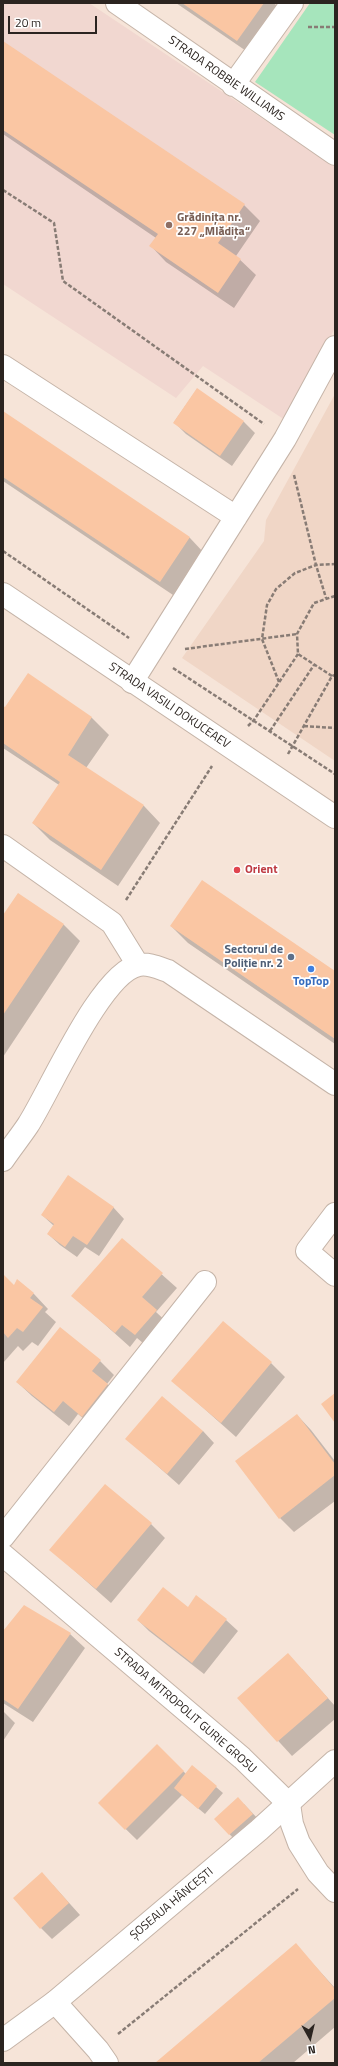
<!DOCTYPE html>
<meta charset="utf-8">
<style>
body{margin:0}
#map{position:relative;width:338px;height:2066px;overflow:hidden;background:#f6e4d8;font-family:"Titillium Web",sans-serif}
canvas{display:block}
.frame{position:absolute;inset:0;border:4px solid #2b2420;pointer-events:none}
.north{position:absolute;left:290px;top:2018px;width:40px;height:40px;-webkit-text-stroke:3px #fff;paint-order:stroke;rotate:172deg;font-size:11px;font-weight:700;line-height:16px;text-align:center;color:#2b2420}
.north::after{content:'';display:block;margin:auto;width:14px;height:18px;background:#2b2420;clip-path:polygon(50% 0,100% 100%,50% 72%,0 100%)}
.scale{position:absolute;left:8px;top:16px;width:89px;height:18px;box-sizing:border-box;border:2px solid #2b2420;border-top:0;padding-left:5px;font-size:12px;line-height:14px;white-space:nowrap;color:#2b2420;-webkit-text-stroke:3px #fff;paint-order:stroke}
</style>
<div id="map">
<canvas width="338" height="2066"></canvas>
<div class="frame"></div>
<div class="north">N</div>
<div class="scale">20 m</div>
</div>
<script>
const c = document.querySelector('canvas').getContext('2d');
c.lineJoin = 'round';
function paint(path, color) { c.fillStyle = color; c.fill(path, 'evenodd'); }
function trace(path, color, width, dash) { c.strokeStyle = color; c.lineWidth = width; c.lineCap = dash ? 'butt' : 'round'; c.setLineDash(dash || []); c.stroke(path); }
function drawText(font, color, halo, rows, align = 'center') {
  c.font = font + ' "Titillium Web",sans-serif'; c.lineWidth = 3.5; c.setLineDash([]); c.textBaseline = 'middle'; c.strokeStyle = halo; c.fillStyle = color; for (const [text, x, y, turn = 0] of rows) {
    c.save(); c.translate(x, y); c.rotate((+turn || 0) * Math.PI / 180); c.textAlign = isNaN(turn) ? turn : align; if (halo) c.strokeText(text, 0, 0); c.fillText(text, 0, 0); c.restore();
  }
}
const built = new Path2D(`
 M335 394V761L182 658 264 541 266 520Z`);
const education = new Path2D(`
 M3 3H89L335 167V328L285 420 203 366 176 398 3 284Z`);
const green = new Path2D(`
 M310 3H335V135L255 82Z`);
const shadow = new Path2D(`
 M176 3H274L285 14 255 57Z
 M3 42 244 205 260 221 236 256 256 275 234 308 166 262 151 246 156 238 3 134Z
 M197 389 244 422 255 433 232 466 186 434 174 422Z
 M3 412 190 538 205 554 176 597 3 481Z
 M28 675 92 718 109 735 86 768 144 806 160 823 118 886 50 840 33 823 59 785 3 748V707L6 709Z
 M18 894 64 925 80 941 3 1057V917Z
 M171 926 335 973V1044L188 943Z
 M113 1207 124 1219 99 1256 85 1247 77 1257 60 1245 48 1234 54 1226 42 1215Z
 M122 1239 177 1288 156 1312 170 1325 150 1349 137 1338 130 1347 73 1296Z
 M4 1276 14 1286 17 1281 34 1294 48 1309 45 1312 56 1322 38 1346 32 1342 23 1351 18 1346 3 1363Z
 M100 1361 114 1375 107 1384 122 1399 97 1430 78 1414 69 1426 32 1396 17 1382Z
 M271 1363 285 1377 236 1437 173 1381Z
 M297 1415 311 1430 335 1461V1501L294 1532 280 1518Z
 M203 1431 214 1443 179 1485 127 1439Z
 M151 1524 165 1538 111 1603 51 1550Z
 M196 1597 226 1620 238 1631 204 1674 149 1631 138 1620 188 1608Z
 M3 1632 70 1634 85 1648 33 1722 3 1703Z
 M302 1669 335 1706V1719L292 1756 239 1698Z
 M3 1711 15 1723 3 1741Z
 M157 1745 186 1774 216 1787 223 1793 205 1814 182 1795 137 1840 99 1803Z
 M244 1804 259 1820 236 1841 215 1819Z
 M53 1885 80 1915 52 1939 41 1928Z
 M296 1945 335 1988V2027L293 2063H157Z`);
const building = new Path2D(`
 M182 3H264L237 41Z
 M3 41 245 204 218 243 241 259 218 293 149 246 158 234 3 130Z
 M197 388 244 421 220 456 173 423Z
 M3 411 190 537 160 582 3 477Z
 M28 673 92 717 68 755 144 805 101 870 32 823 60 782 3 743V706L5 707Z
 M202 880 335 971V1039L170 926Z
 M18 893 64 924 3 1015V915Z
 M68 1175 114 1207 87 1245 73 1236 65 1247 47 1234 54 1224 41 1215Z
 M122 1238 163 1273 142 1297 157 1310 135 1335 122 1325 115 1333 71 1296Z
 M4 1275 14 1285 17 1279 34 1293 30 1298 43 1307 23 1332 17 1328 8 1338 3 1332Z
 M223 1321 272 1362 221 1423 171 1381Z
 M60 1327 101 1360 92 1371 108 1384 82 1417 63 1401 54 1412 16 1382Z
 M335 1393V1423L321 1404Z
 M162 1396 203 1431 167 1474 125 1439Z
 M297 1414 335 1464V1475L279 1519 235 1461Z
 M105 1484 152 1523 96 1589 49 1550Z
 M163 1587 188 1607 196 1595 227 1619 192 1663 137 1620Z
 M24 1605 71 1633 18 1709 3 1699V1631Z
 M288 1653 328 1698 277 1742 237 1698Z
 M157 1744 184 1771 125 1830 98 1803Z
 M192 1765 217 1786 198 1809 174 1788Z
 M238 1797 253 1814 229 1835 214 1819Z
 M42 1872 69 1903 40 1929 13 1898Z
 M296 1943 335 1989V1998L258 2063H155Z`);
const path = new Path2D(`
 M308 27H335
 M3 190 54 223 63 281 264 424
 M294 475 316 565 326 598
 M3 551 129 638
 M185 649 297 634
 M173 668 335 774
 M332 676 298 654 297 634 314 603 335 596
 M279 682 262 639 267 605 276 589 295 573 316 565 335 564
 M248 726 254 720 298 654
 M304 726 335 728
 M270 731 314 665
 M288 754 332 676 335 675
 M126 900 212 766
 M118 2034 298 1889`);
const minor = new Path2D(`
 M117 3 335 154
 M233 85 292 3
 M3 366 236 517
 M132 682 285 439 335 347
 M3 846 112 923 138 965
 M3 1160C11 1148 20 1137 28 1125 50 1091 101 972 139 965 148 963 159 968 168 971L335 1084
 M335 1214 307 1251 335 1275
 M3 1537 205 1282
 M3 1555 242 1758 289 1804 292 1824 299 1843 318 1873 335 1891
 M55 2002 98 2050 107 2063`);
const major = new Path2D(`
 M3 594 335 817
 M3 2040 55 2002 259 1830 335 1761`);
const markers = [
 [169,225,4,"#8d6e63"],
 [237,870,4,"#e0444e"],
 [291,957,4,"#5c6f8a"],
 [311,969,4,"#3f7fe0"]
];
const streetNames = [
 ["STRADA ROBBIE WILLIAMS",226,79,35],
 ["STRADA VASILI DOKUCEAEV",169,706,34],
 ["STRADA MITROPOLIT GURIE GROSU",185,1711,41],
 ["ȘOSEAUA HÂNCEȘTI",172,1904,-40]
];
const educationNames = [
 ["Grădinița nr.",177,218],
 ["227 „Mlădița“",177,232]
];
const healthNames = [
 ["Orient",245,870]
];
const serviceNames = [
 ["Sectorul de",283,950],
 ["Poliție nr. 2",283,964]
];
const shopNames = [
 ["TopTop",311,982]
];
paint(built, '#f0d6c6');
paint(education, '#f1d7d0');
paint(green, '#a6e5bc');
paint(shadow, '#0003');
paint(building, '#fac6a3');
trace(minor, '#c5b4a8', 24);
trace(major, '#c5b4a8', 24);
trace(path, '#887c75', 2.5, [4, 2]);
trace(minor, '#fff', 22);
trace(major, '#fff', 22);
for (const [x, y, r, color] of markers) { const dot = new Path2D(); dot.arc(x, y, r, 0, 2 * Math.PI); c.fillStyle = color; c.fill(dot); trace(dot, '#fff', 1.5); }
drawText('12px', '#2b2420', '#fff', streetNames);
drawText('bold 12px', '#785e54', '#fff', educationNames, 'left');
drawText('bold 12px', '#be3a42', '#fff', healthNames, 'left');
drawText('bold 12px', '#4e5e75', '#fff', serviceNames, 'right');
drawText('bold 12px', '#366cbe', '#fff', shopNames);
</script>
